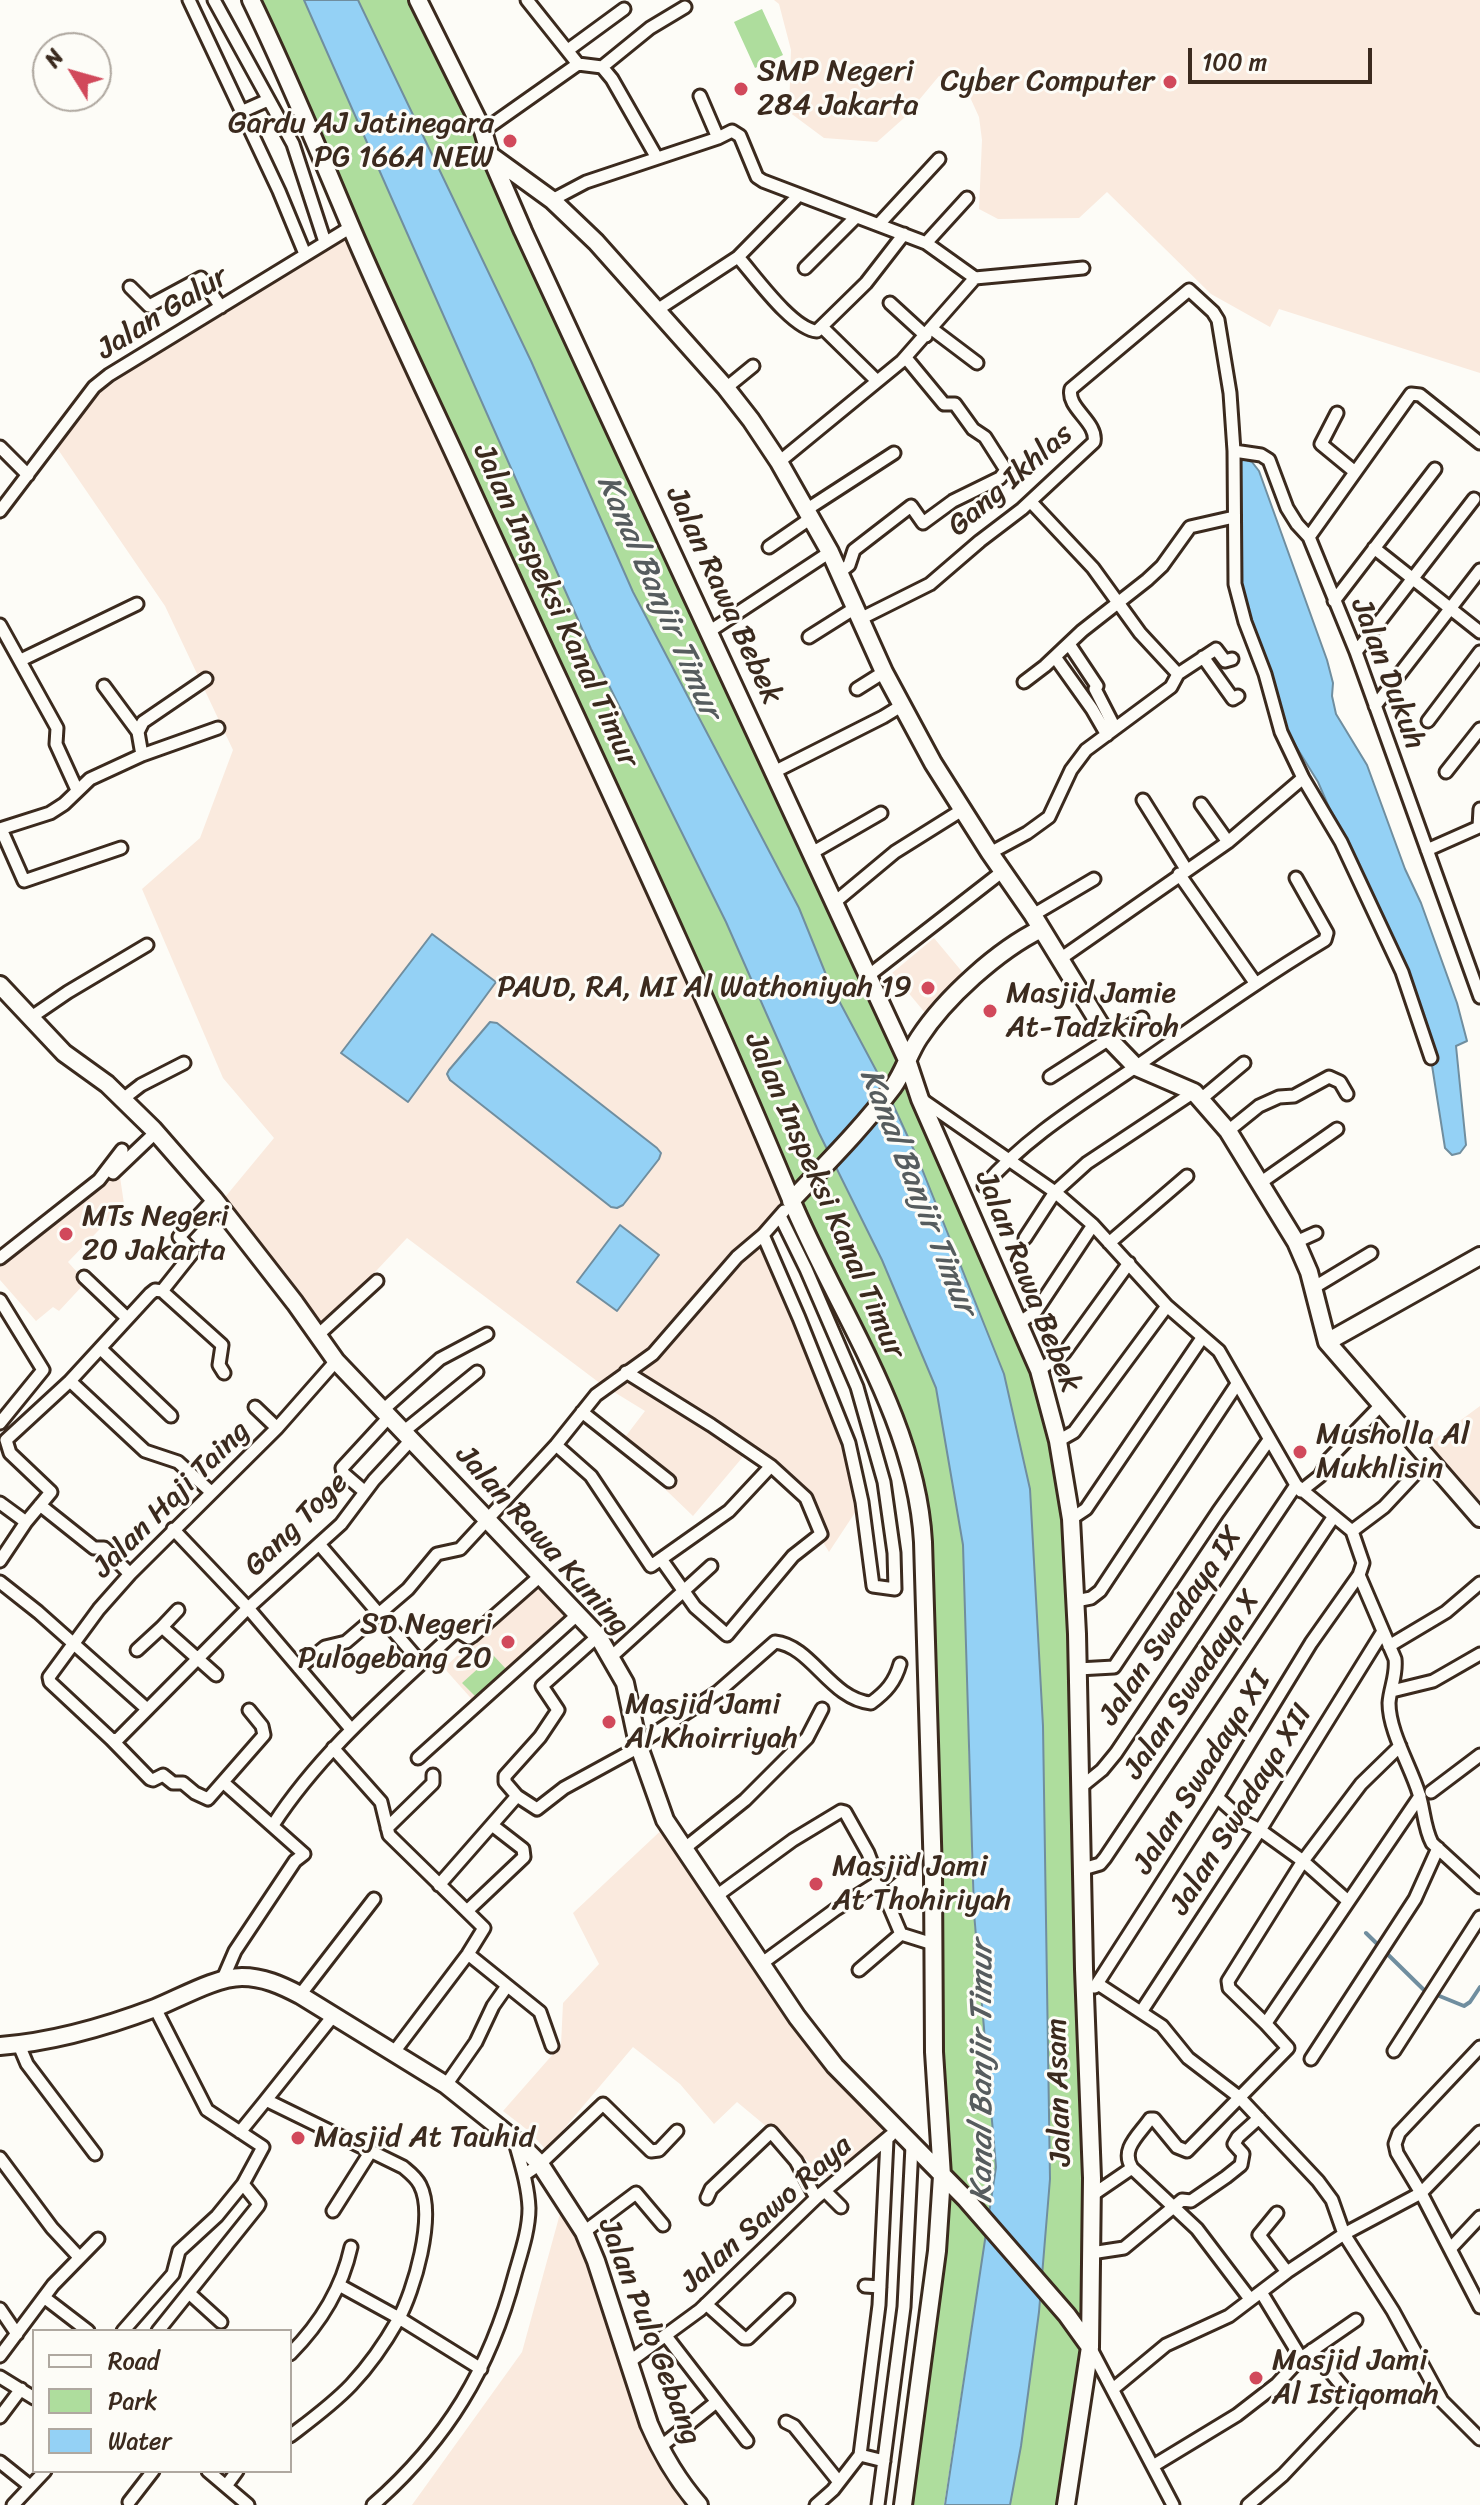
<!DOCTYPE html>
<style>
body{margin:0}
#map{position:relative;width:1480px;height:2505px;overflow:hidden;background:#fdfcf7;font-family:Sriracha,sans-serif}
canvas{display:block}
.legend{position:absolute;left:32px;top:2329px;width:260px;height:144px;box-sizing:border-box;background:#fdfcf7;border:2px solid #afa8a0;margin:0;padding:10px 14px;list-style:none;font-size:24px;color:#3b2a1e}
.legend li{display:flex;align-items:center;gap:16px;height:40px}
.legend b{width:40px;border:2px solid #afa8a0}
.north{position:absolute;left:32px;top:32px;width:80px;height:80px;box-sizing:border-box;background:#fdfcf7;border:2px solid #afa8a0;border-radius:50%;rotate:307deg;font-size:22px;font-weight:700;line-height:32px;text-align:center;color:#3b2a1e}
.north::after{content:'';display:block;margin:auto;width:28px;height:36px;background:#d1495b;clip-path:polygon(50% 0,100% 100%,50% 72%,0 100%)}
.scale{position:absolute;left:1188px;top:48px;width:184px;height:36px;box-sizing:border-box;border:4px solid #3b2a1e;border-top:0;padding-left:10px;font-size:24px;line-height:28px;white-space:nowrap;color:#3b2a1e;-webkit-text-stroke:6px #fdfcf7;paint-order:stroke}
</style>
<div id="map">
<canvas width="1480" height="2505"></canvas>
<ul class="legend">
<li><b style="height:10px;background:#fdfcf7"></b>Road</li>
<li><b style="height:22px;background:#aedd9d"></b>Park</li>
<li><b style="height:22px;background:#94d1f5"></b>Water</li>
</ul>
<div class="north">N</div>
<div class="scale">100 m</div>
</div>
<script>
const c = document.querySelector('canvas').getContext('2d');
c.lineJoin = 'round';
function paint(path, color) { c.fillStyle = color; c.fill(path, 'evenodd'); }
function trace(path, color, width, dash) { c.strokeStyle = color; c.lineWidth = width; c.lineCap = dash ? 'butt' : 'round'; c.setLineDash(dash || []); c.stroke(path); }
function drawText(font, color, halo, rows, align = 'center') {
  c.font = font + ' Sriracha,sans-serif'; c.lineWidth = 6; c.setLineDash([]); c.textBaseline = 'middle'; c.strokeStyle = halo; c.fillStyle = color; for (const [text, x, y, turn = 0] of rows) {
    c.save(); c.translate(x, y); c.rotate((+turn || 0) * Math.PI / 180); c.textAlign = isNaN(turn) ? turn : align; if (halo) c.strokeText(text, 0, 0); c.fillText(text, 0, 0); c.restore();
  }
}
const built = new Path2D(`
 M774 0H1480V373L1279 309 1270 327 1211 294 1107 192 1079 218 998 219 979 209 982 140 979 117 969 95 939 76 904 118 877 142 824 138 789 112 791 50 779 4Z
 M351 236 791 1201 763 1236 831 1398 862 1502 829 1552 792 1491 747 1452 693 1516 619 1445 645 1411 601 1384 407 1238 317 1334 221 1202 274 1138 223 1078 142 889 200 838 233 750 165 606 57 448 89 401 156 351Z
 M934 938 964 974 926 1014 892 973Z
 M153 1137 157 1141 119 1170 124 1204 68 1262 86 1282 59 1311 53 1307 36 1321 0 1280V1264Z
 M1480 1406V1507L1427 1445Z
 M537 1581 573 1616 477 1705 444 1668Z
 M669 1823 674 1836 886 2128 832 2181 737 2102 714 2124 680 2084 633 2047 546 2150 530 2132 503 2111 561 2045 563 2003 599 1964 573 1913Z
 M561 2210 588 2264 624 2377 649 2446 697 2505H412L522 2352Z`);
const green = new Path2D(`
 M251 0H304L541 537 625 717 725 920 819 1133 882 1260 936 1388 963 1545 973 1907 996 2167 944 2505H902L938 2234 913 1468Z
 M355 0H418L1039 1370 1071 1519 1090 2347 1066 2505H1010L1021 2446 1041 2285 1050 2179 1043 1726 1030 1489 1004 1374 829 982 799 908 633 592 536 372Z
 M762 9 783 55 755 68 734 22Z
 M493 1655 506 1669 476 1697 462 1683Z`);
const water = new Path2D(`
 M304 0H358L531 361 633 592 799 908 829 982 885 1087 918 1159 1004 1374 1030 1489 1043 1726 1050 2179 1039 2312 1021 2446 1010 2505H945L996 2167 974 1913 963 1545 936 1388 882 1260 819 1133 726 922 591 649Z
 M1244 459 1252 462 1259 471 1327 660 1333 683 1332 696 1336 714 1367 765 1405 869 1421 903 1457 1003 1467 1041 1456 1046 1466 1145 1460 1153 1452 1155 1445 1148 1431 1059 1369 900 1318 782 1279 719 1238 594V464Z
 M432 934 496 982 408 1102 341 1053Z
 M490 1022 497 1023 657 1148 661 1153 659 1159 623 1205 617 1208 611 1207 450 1080 447 1074 449 1070Z
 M620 1225 659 1255 617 1311 577 1282Z`);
const stream = new Path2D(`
 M1366 1933 1425 1991
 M1437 1995 1464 2006 1470 2002 1480 1987`);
const street = new Path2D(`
 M189 0 279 191 305 254
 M214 0 293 144 325 242
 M527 0 578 64
 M568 50 624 9
 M602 67 650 28 685 7
 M700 96 718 138
 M241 112 268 100
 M483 131 578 64 602 67 612 79 657 158
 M552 200 586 182 718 138 732 131 740 136 757 177 763 181 926 243 975 278
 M879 224 939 159
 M926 243 967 198
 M738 257C755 276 792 329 817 331L866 283 904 234
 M805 268 856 217
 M130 287 149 306 201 278 221 307
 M890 303 926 336
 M657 310 738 257 798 196
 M822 327 877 381
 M932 329 977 363
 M726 388 753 366
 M1337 413 1321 444 1355 472
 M1480 443 1420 395 1411 394 1309 537 1356 652 1480 997
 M0 447 28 475
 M779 462 902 361 975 278 1083 268
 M1031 502 1093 568 1140 633 1178 674
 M806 510 894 453
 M0 511 94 387 109 375 351 227
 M1309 537 1297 524 1287 508 1269 460 1261 455 1234 451 1235 584 1245 622 1265 674 1281 732 1303 778 1341 842 1402 972 1431 1058
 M769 547 811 518
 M1374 548 1480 632
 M840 572 849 565 854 550 911 506 923 523 953 501 1000 478 1006 470 985 437 973 429 955 404H944L906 358
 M1334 601 1435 469
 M860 619 930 584 980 541 1022 509 1094 442C1098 422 1066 408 1071 389L1189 290 1213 312 1218 320 1230 393 1234 451
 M0 625 57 728 56 744 77 790
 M710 631 830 552
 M809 637 855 608
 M1069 644 1097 686 1095 689 1115 728
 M1356 652 1474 499
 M1055 657 1092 709 1107 735
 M1203 657 1233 699 1238 696
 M21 660 137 604
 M1024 682 1045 666 1082 631 1147 580 1162 566 1190 527 1234 517
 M104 686 138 732
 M857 689 884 672
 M1375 706 1480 570
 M1428 721 1480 652
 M142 755 218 728
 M1446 772 1480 729
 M772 773 883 717 901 706
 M1143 800 1186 869
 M1201 804 1228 842
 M0 829 50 813 64 804 90 779 142 755 138 732 143 722 206 679
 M1 829 24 881 121 848
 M1427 850 1479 827 1480 809
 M990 853 1027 833 1049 817 1071 770 1086 750 1171 687 1178 674 1216 649 1225 661 1232 659
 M810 854 881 813
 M1179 874 1256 984
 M835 902 895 852 962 810
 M1033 915 1094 879
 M1060 959 1228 842 1303 778
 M868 976 1003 871
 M30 1018 68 992 147 945
 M1050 1077 1142 1018
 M123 1099 141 1085 184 1063
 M921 1099 1055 1192 1093 1225 1167 1306 1219 1351 1296 1485 1352 1531 1363 1563 1359 1575 1395 1659C1397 1675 1390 1688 1389 1703 1389 1732 1411 1767 1419 1794 1424 1810 1424 1828 1432 1843L1480 1887
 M1201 1099 1244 1063
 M1228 1131 1259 1106 1279 1097 1294 1096 1329 1077 1340 1082 1347 1094
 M113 1173 156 1132
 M1260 1183 1337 1129
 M984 1186C1027 1136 1083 1103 1137 1066 1199 1023 1260 979 1325 940L1327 933 1296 878
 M763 1235 799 1318 849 1443 862 1502 873 1586 895 1589 894 1553 884 1482 857 1387 806 1269 780 1216
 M1025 1238 1055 1192 1087 1163 1194 1092
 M1296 1242 1316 1233
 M1109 1243 1187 1176
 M0 1258 99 1180 122 1150
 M84 1277 126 1317
 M1313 1288 1371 1253
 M162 1291 222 1345 219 1365 224 1373
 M0 1300 43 1370 0 1423
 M1018 1324 1036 1311 1093 1225
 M318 1335 377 1281
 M101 1349 171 1416
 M336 1361 277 1428 130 1574 99 1609 49 1677 50 1682 111 1739 117 1740 248 1608 341 1524 374 1480 411 1440
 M1039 1370 1064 1353 1129 1263
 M626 1372 711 1425 771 1466 806 1498 821 1534 793 1556 727 1635 695 1607 661 1559
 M70 1381 145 1451 178 1462 211 1492
 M255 1407 277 1428
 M383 1410 440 1359 487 1334
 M582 1412 669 1481
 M403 1432 477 1372
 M1058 1441 1074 1432 1167 1306
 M556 1445 591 1476 651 1566 729 1511 771 1466
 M1301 1491 1320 1476 1329 1459 1381 1405
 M365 1492 343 1473 342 1468 389 1417
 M0 1503 26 1522
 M40 1505 94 1548H104L130 1574
 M1071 1519 1086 1509 1202 1338
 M173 1529 248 1608 351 1729
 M1352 1531 1384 1507 1429 1459
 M319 1544 421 1663
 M0 1561 26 1522 51 1492 10 1453 6 1440 70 1381 150 1294 155 1290 162 1291 193 1252 179 1237 214 1199
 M0 1582 38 1612 147 1709
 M1076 1601 1091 1598 1100 1591 1237 1384
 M162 1627 178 1610
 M1389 1646 1446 1612 1480 1583
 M137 1650 162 1627 216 1675
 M611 1657 711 1566
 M299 1668 325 1647 346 1642 408 1589 437 1554 460 1549 556 1445 596 1395 653 1354 737 1257 763 1235 784 1211
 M1078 1669 1114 1667 1218 1512 1269 1440
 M1392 1691 1433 1681 1480 1654
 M111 1739 150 1779 153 1780 163 1775 173 1783H183L195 1793 208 1799 264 1735 262 1726 249 1710
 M638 1744 718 1692 775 1642C812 1646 830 1699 871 1703 886 1692 895 1682 900 1664
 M333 1748 381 1802 389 1835 484 1928 468 1954 394 2052
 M418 1758 577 1615
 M1081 1787 1102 1770 1116 1753 1296 1485
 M1431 1792 1480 1755
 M517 1796 505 1782V1776L540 1737 558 1710 542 1686 598 1636
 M1217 1797 1246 1823 1260 1830 1303 1861 1348 1901
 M273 1825C321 1751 389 1694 453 1634L459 1632 469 1638 472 1636 539 1577
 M387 1828 433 1783V1775
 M685 1848 745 1800 807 1738 822 1709
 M903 1862 879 1882 901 1934 933 1944
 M1083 1869 1100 1864 1105 1858 1334 1516
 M439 1885 517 1796 537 1809 564 1788 639 1747
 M715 1897 793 1840 841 1811 845 1812 868 1853 879 1882 836 1909 761 1964
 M467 1911 524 1857 523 1849 492 1825
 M468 1954 540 2012 552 2046
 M859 1970 901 1934
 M222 1981 235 1951 295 1861 304 1854 224 1783
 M1098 1984 1162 2026 1188 2058 1239 2097 1318 2181 1332 2200 1344 2234 1393 2311 1442 2401 1480 2439
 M1095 1987 1217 1797 1311 1643 1359 1575
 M300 1995 374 1899
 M155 2008 207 2110 263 2147 243 2184 259 2204 258 2206 158 2331
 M1141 2012 1260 1830 1382 1633
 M1266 2024 1229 1988 1228 1981 1303 1861 1361 1784 1400 1746
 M19 2045 27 2064 95 2154
 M1480 2047 1399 2133 1395 2144 1397 2153 1421 2193 1480 2307
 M1394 2051 1480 1917
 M1311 2059 1415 1899 1438 1848
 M446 2085 476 2042 493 2006 507 1986
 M240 2132 266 2100
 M0 2158 52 2228 79 2257
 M1132 2168C1120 2149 1139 2135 1150 2119H1154L1177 2147 1187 2151 1288 2048 1266 2024 1268 2020 1420 1796
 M524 2175 540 2164 603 2104 651 2151 659 2150 677 2131
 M825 2191 841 2207
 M1091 2196 1132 2168 1197 2229 1250 2299
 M707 2198 711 2189 771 2132 796 2161 816 2198
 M333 2211 371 2151
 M1277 2213 1259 2235 1287 2272
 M584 2232 636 2193 663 2225
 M1450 2249 1480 2217
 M1091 2253 1124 2248 1182 2200 1191 2201 1226 2177 1241 2165 1243 2154 1234 2144 1238 2137 1259 2118
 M339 2285 399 2318 481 2369
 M865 2286 880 2287
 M1261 2292 1301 2358
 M189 2293 221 2322
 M45 2298 88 2331
 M706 2304 744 2338H748L788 2300
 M0 2309 17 2334
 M123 2331 173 2274 179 2251 217 2216 243 2184
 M666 2336 747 2441
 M1090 2347 1173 2505
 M290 2354C319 2325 342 2288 351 2247
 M0 2356 53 2285 98 2239
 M629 2362 700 2310 816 2198 890 2136
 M0 2377 34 2398
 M1113 2389 1166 2345 1229 2316 1287 2272 1344 2234 1421 2193 1480 2132
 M0 2417 21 2389
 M786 2422 794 2426 839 2482
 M290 2436C311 2420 333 2404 351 2385 369 2366 385 2343 398 2320 414 2291 436 2216 420 2185 416 2177 409 2172 403 2167L266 2100 333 2016
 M659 2448 715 2403
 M860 2455 884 2461
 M0 2462 30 2486
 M1153 2466 1237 2415 1277 2384 1301 2358 1356 2320
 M208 2471 248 2505
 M226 2486 237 2471
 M129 2502 153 2471
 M13 2505 45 2471
 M373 2505C447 2440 490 2369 515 2274 521 2253 529 2230 529 2208 528 2185 521 2164 515 2142
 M816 2505 833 2490 860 2455 879 2305 887 2140
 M878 2505 904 2307 912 2146
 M1248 2505 1283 2475 1352 2402V2398L1312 2350`);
const secondary = new Path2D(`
 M251 0C287 74 318 149 350 225 386 310 427 394 466 479 575 718 689 954 790 1197 836 1309 916 1417 923 1542L933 1875 934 2052 942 2176 937 2251 903 2505
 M418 0 483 131 490 155 523 231 907 1060 920 1099 1039 1370 1058 1441 1071 1519 1077 1634 1084 1969 1092 2178 1090 2347 1066 2505
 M490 155 552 200 596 242 726 388 751 420 779 462 830 552 884 672 933 763 990 853 1033 915 1109 1039 1136 1067 1194 1092 1228 1131 1296 1242 1309 1272 1327 1342 1480 1518
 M0 985 64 1053 107 1084 153 1129 214 1199 295 1303 336 1361 598 1636 625 1683 638 1744 665 1820 797 2017 835 2066 966 2199 1067 2315 1090 2347
 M791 1201C826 1164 863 1127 893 1087 904 1072 909 1053 919 1038 945 998 998 950 1041 929
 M1327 1342 1480 1256
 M0 2046C53 2042 105 2027 155 2008 180 1998 216 1977 242 1977 263 1977 281 1985 300 1995L446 2085 521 2145 540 2164 584 2232 596 2261 649 2424C662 2454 678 2481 699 2505`);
const markers = [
 [1170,82,8,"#d1495b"],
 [741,89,8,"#d1495b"],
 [510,141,8,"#d1495b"],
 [928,988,8,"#d1495b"],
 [990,1011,8,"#d1495b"],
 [66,1234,8,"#d1495b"],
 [1300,1452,8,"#d1495b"],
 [508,1642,8,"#d1495b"],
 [609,1722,8,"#d1495b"],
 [816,1884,8,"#d1495b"],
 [298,2138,8,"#d1495b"],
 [1256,2378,8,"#d1495b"]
];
const poiNames = [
 ["SMP Negeri",757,72],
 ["284 Jakarta",757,106],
 ["Cyber Computer",1154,82,"right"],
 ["Gardu AJ Jatinegara",494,124,"right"],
 ["PG 166A NEW",494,158,"right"],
 ["PAUD, RA, MI Al Wathoniyah 19",912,988,"right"],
 ["Masjid Jamie",1006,994],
 ["At-Tadzkiroh",1006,1028],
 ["MTs Negeri",82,1217],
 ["20 Jakarta",82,1251],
 ["Musholla Al",1316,1435],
 ["Mukhlisin",1316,1469],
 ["SD Negeri",492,1625,"right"],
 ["Pulogebang 20",492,1659,"right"],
 ["Masjid Jami",625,1705],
 ["Al Khoirriyah",625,1739],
 ["Masjid Jami",832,1867],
 ["At Thohiriyah",832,1901],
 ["Masjid At Tauhid",314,2138],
 ["Masjid Jami",1272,2361],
 ["Al Istiqomah",1272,2395]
];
const streetNames = [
 ["Jalan Galur",163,314,-32],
 ["Gang Ikhlas",1011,481,-41],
 ["Jalan Rawa Bebek",723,596,65],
 ["Jalan Inspeksi Kanal Timur",555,606,65],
 ["Jalan Dukuh",1387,674,69],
 ["Jalan Inspeksi Kanal Timur",824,1196,66],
 ["Jalan Rawa Bebek",1027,1282,68],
 ["Jalan Haji Taing",172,1500,-45],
 ["Gang Toge",297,1525,-45],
 ["Jalan Rawa Kuning",542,1541,48],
 ["Jalan Swadaya IX",1172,1626,-56],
 ["Jalan Swadaya X",1193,1685,-56],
 ["Jalan Swadaya XI",1203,1773,-58],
 ["Jalan Swadaya XII",1242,1810,-58],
 ["Jalan Asam",1060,2092,-92],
 ["Jalan Sawo Raya",767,2215,-42],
 ["Jalan Pulo Gebang",649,2332,69]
];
const waterNames = [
 ["Kanal Banjir Timur",658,597,66],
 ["Kanal Banjir Timur",917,1192,68],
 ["Kanal Banjir Timur",983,2072,-90]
];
paint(built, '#faeade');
paint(green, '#aedd9d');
paint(water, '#94d1f5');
trace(water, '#708e9f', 2);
trace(stream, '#708e9f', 4);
trace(street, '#3b2a1e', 17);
trace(secondary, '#3b2a1e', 22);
trace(street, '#fdfcf7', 11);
trace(secondary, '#fdfcf7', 16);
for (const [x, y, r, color] of markers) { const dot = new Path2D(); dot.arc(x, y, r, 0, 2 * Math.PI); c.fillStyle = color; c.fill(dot); trace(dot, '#fdfcf7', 3); }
drawText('30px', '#3b2a1e', '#fdfcf7', poiNames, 'left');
drawText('30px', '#3b2a1e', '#fdfcf7', streetNames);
drawText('italic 32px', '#565c5e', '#fdfcf7', waterNames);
</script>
